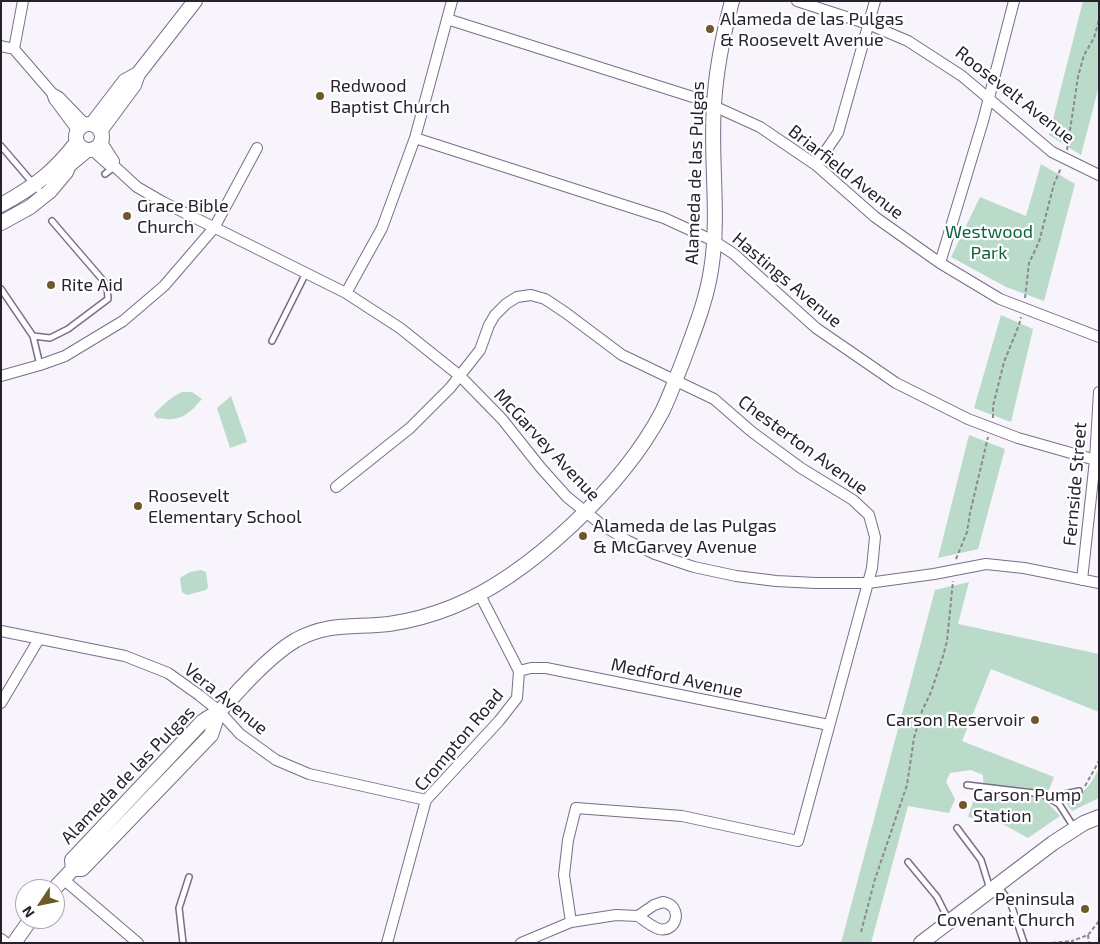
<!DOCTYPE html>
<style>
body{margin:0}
#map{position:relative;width:1100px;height:944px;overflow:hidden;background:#f7f4fb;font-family:"Exo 2",sans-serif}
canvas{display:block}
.frame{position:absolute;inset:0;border:2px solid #27222d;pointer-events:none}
.north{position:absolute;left:15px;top:879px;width:50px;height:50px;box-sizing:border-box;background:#fff;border:1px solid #a9a7ab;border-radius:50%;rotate:236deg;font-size:14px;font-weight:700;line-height:20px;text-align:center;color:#27222d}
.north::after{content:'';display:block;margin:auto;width:18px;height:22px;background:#6f5928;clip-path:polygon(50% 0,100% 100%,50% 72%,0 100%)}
</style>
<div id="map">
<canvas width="1100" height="944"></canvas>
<div class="frame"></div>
<div class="north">N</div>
</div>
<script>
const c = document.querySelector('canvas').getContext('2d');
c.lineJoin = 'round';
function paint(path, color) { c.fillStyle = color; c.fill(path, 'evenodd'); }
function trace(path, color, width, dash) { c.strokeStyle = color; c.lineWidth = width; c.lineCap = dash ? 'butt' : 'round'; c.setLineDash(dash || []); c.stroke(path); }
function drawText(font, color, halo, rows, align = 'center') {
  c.font = font + ' "Exo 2",sans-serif'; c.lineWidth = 4.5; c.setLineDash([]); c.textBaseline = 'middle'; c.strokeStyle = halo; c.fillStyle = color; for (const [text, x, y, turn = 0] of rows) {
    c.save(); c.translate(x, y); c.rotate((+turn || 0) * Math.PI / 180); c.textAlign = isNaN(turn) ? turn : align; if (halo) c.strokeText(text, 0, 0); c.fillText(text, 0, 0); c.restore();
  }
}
const green = new Path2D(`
 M1083 1H1099V86L1081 155 1049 135Z
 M1041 164 1075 184 1044 301 1006 287 951 257 980 197 1026 216Z
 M1001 315 1033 329 1011 422 974 408Z
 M182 392H192L202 399C187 416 180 422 156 418L154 414C163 405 171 397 182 392Z
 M231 396 247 442 230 448 217 408Z
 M969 435 1005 449 978 549 938 558Z
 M201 570 206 572 208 587 206 590 187 595 182 592 180 578 190 572Z
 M969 582 958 624 1099 654V712L991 669 962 741 1054 777 1045 800 1060 816 1028 838 1001 823 968 817 973 802 984 796 983 775 971 770 950 773 946 782 955 799 949 813 908 806 871 943H841L935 590Z
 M1099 768V798L1072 811 1065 801C1085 791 1089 789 1099 768Z`);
const path = new Path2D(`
 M1067 150 1078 77 1084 55 1094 38 1099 20
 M1025 298 1029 263 1039 242 1054 184 1061 168
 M993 418V406L1004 362 1019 325 1021 317
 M956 559 967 532 970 513 988 437
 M1085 786 1099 761
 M861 932 875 879 907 785 914 738 922 711 931 692 943 656 947 641 953 581
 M1088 935 1089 943
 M1052 943 1071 941
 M1072 943V941L1088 935 1099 921`);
const lane = new Path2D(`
 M1 146 43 195
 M105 174 114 167
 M1 289 33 336 40 365
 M33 336 50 338 68 329 108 299 107 285 52 221
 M272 341 306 273
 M967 785 1042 794 1059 804 1075 829
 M1054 801 1065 794 1079 791
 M957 828 981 860 990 889
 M908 862 937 897 948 919
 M999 887 1011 904 1024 943
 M183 943 179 908 189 877`);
const street = new Path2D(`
 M797 1 868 24 908 41 962 76 1052 152 1099 175
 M447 19 696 98 760 127 816 165 875 217 940 263 1000 299 1099 337
 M1 46 14 49 52 93
 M14 49 23 1
 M77 130 54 99 52 93 59 97 85 124
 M415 138 664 218 714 241 734 254 816 328 896 383 968 419 1018 438 1099 461
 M91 149 109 165H113L114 161 101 141
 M113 165 137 187 163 202 346 293 400 328 460 376 502 419 541 468 567 497 602 525 628 541 655 554 694 567 736 576 776 581 816 583H868L934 574 986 564 1024 568 1099 583
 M816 165 838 133 875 1
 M940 263 983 121 1014 1
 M346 293 382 228 415 138 452 1
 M1 376 40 365 65 356 123 321 164 286 214 228 257 148
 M336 487 410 428 450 388 480 350 489 325 495 315 506 304 517 297 531 295 545 299 566 313 622 355 714 399 752 432 801 468 853 500 869 515 875 537 872 568 798 841 682 816 576 808 568 840 564 875 571 922
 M1082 580 1095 460 1099 392
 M1 631 125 656 168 673 199 695 219 711 240 734 276 760 309 774 426 800
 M519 671 531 668H546L829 725
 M1 703 39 639
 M63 879 138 943
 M663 902C684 906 677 933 659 929 652 927 644 920 638 916L654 905Z
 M1 939 6 943
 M387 943 426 800 499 721 517 698 519 671 479 593
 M521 943 571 922 616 915 638 916`);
const secondary = new Path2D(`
 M138 74 195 1
 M92 124 125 81 138 74 134 85 100 131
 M76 137a13 13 0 1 1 26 0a13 13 0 1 1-26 0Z
 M1 205C35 186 53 173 77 142
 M1 223 30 207 50 191 66 172 69 165 87 150
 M73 869 72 860 202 722C207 718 214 715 219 711 228 704 235 694 243 686 258 670 277 651 296 640 329 622 354 628 389 624 410 621 432 615 452 607 529 576 623 486 662 412 670 396 676 378 683 361 694 331 706 302 711 270 720 216 710 160 714 105 716 70 723 35 732 1
 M54 889 73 869H82L211 735 219 711
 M14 943 31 919
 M921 943 1053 843 1084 823 1099 817`);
const markers = [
 [710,29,5,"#6f5928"],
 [320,96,5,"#6f5928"],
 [127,216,5,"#6f5928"],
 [51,285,5,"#6f5928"],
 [138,506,5,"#6f5928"],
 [583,536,5,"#6f5928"],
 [1035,720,5,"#6f5928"],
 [963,805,5,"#6f5928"],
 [1085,909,5,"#6f5928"]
];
const poiNames = [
 ["Alameda de las Pulgas",720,19],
 ["& Roosevelt Avenue",720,40],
 ["Redwood",330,86],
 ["Baptist Church",330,107],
 ["Grace Bible",137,206],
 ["Church",137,227],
 ["Rite Aid",61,285],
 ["Roosevelt",148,496],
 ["Elementary School",148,517],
 ["Alameda de las Pulgas",593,526],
 ["& McGarvey Avenue",593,547],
 ["Carson Reservoir",1025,720,"right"],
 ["Carson Pump",973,795],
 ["Station",973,816],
 ["Peninsula",1075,899,"right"],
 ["Covenant Church",1075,920,"right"]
];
const streetNames = [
 ["Roosevelt Avenue",1015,95,38],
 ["Briarfield Avenue",846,172,38],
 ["Alameda de las Pulgas",695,173,-88],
 ["Hastings Avenue",787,280,40],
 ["McGarvey Avenue",547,445,47],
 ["Chesterton Avenue",803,445,36],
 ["Fernside Street",1075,484,-85],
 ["Medford Avenue",677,678,12],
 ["Vera Avenue",226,699,39],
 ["Crompton Road",459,740,-50],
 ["Alameda de las Pulgas",128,775,-46]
];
const parkNames = [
 ["Westwood",989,232],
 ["Park",989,253]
];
paint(green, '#badbc9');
trace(lane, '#7b6d88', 8);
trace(street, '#7b6d88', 12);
trace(secondary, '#7b6d88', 16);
trace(path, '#8c8891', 2, [4, 2.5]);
trace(lane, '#fff', 5);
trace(street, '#fff', 10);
trace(secondary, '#fff', 14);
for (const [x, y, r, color] of markers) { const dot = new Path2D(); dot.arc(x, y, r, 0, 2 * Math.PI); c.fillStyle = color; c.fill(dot); trace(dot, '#fff', 2); }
drawText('18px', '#27222d', '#fff', poiNames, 'left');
drawText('18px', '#27222d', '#fff', streetNames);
drawText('18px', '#0d6241', '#fff', parkNames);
</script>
